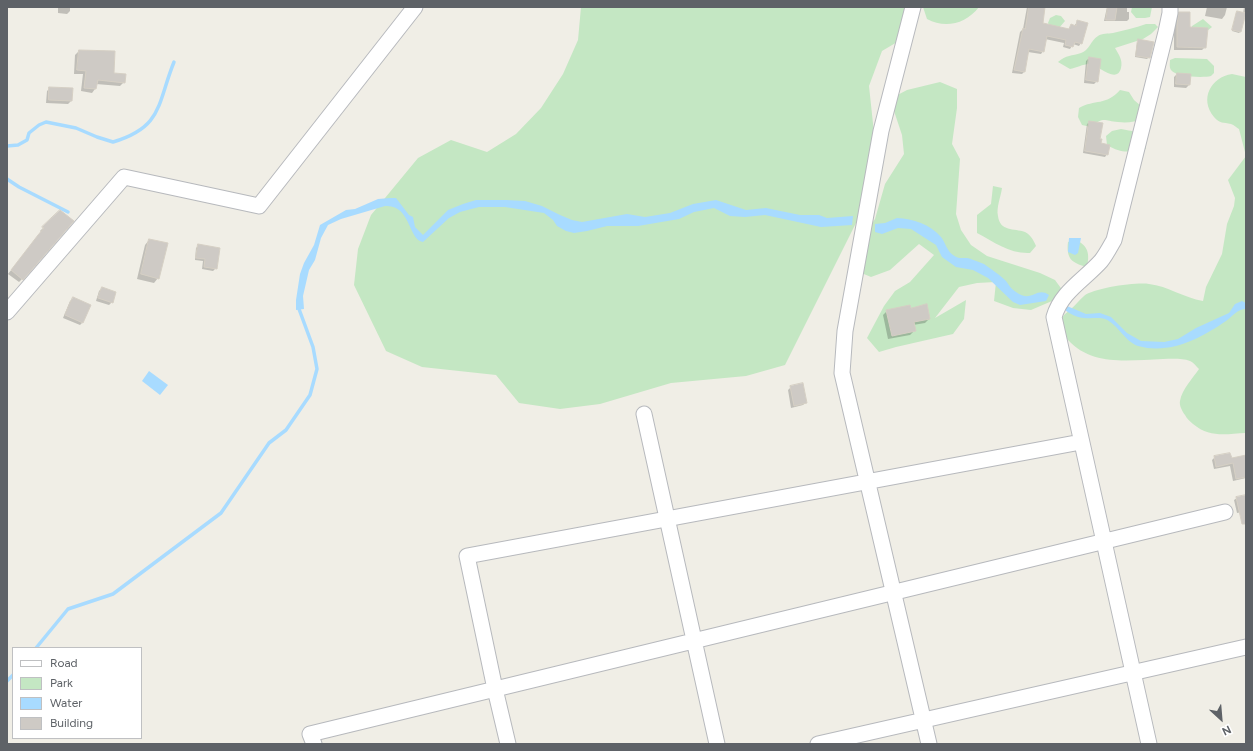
<!DOCTYPE html>
<style>
body{margin:0}
#map{position:relative;width:1253px;height:751px;overflow:hidden;background:#f0eee6;font-family:Figtree,sans-serif}
canvas{display:block}
.frame{position:absolute;inset:0;border:8px solid #5e6267;pointer-events:none}
.legend{position:absolute;left:12px;top:647px;width:130px;height:92px;box-sizing:border-box;background:#fff;border:1px solid #bfc0c2;margin:0;padding:5px 7px;list-style:none;font-size:12px;color:#5e6267}
.legend li{display:flex;align-items:center;gap:8px;height:20px}
.legend b{width:20px;border:1px solid #bfc0c2}
.north{position:absolute;left:1201px;top:699px;width:40px;height:40px;-webkit-text-stroke:3px #fff;paint-order:stroke;rotate:154deg;font-size:11px;font-weight:700;line-height:16px;text-align:center;color:#5e6267}
.north::after{content:'';display:block;margin:auto;width:14px;height:18px;background:#5e6267;clip-path:polygon(50% 0,100% 100%,50% 72%,0 100%)}
</style>
<div id="map">
<canvas width="1253" height="751"></canvas>
<div class="frame"></div>
<ul class="legend">
<li><b style="height:5px;background:#fff"></b>Road</li>
<li><b style="height:11px;background:#c4e7c3"></b>Park</li>
<li><b style="height:11px;background:#a8dbff"></b>Water</li>
<li><b style="height:11px;background:#cecac5"></b>Building</li>
</ul>
<div class="north">N</div>
</div>
<script>
const c = document.querySelector('canvas').getContext('2d');
c.lineJoin = 'round';
function paint(path, color) { c.fillStyle = color; c.fill(path, 'evenodd'); }
function trace(path, color, width, dash) { c.strokeStyle = color; c.lineWidth = width; c.lineCap = dash ? 'butt' : 'round'; c.setLineDash(dash || []); c.stroke(path); }
const green = new Path2D(`
 M581 7H914V32L882 51 869 86 877 161 869 197 785 365 746 376 671 383 600 404 560 409 519 403 496 375 422 367 386 351 354 285 358 249 371 215 418 158 451 140 487 152 516 134 541 108 563 74 578 40Z
 M923 7H979C966 24 945 29 927 19Z
 M1132 7H1152L1150 17 1145 18H1136L1131 12Z
 M1056 15 1061 16 1065 21 1059 28 1050 27 1048 23 1050 18Z
 M1203 19 1212 27 1207 31 1192 28V26Z
 M1146 24H1155L1158 27 1151 34 1143 39 1115 48C1119 55 1123 60 1121 68 1117 85 1097 64 1089 64 1083 64 1076 68 1070 69L1058 62C1066 55 1072 56 1081 53 1089 51 1091 40 1098 36 1102 33 1108 34 1113 33 1124 30 1135 28 1146 24Z
 M1175 58 1207 59 1214 66V73L1211 76C1203 78 1176 77 1171 70 1169 67 1170 63 1170 60Z
 M1232 74 1246 77V433C1225 434 1210 438 1193 424 1190 421 1187 419 1185 415 1182 411 1179 405 1180 401 1182 389 1193 378 1199 369 1196 366 1193 362 1190 361 1182 358 1171 359 1163 359 1130 360 1093 367 1068 340 1063 333 1058 323 1064 315 1066 313 1069 311 1071 309 1076 305 1079 300 1084 296 1094 288 1136 282 1149 284 1168 286 1184 298 1203 301L1206 287 1222 254 1227 224 1234 206 1235 198 1228 180 1246 156 1239 129C1237 128 1234 125 1231 124 1223 122 1220 124 1214 117 1199 99 1211 77 1232 74Z
 M940 82 957 89V108L952 144 960 159 956 214 961 230 971 245 987 256 1040 273 1055 280 1066 295 1031 310 1013 308 994 301 996 282 977 283 959 287 935 318 966 300 964 319 953 334 896 347 879 352 867 338 884 306 895 291 910 282 934 255 919 244 890 270 871 277 852 269 854 250 875 219 885 184 904 154 902 135 890 99 907 90Z
 M1120 90 1129 92 1134 100 1141 106 1143 119C1135 122 1127 123 1118 122 1104 121 1104 116 1091 127L1082 125 1078 117 1079 108C1095 99 1106 106 1120 90Z
 M1121 129C1136 132 1144 131 1146 149 1129 152 1122 154 1107 145L1106 136 1112 131Z
 M993 186 1002 188C1001 196 996 208 998 216 1000 232 1014 228 1025 232 1031 235 1034 241 1036 246L1030 253C1010 254 994 242 977 233V215L991 204Z
 M1076 240C1088 246 1090 253 1087 267 1072 263 1066 259 1068 242Z`);
const water = new Path2D(`
 M390 198H396L409 215 413 217 415 227 423 235 448 210 463 204 476 200H506L525 201 542 206 560 215 572 220 582 222 627 214 645 217 670 213 693 204 716 200 746 210 766 208 800 215H819L827 218 853 216 852 225 821 227 765 215 745 217 730 216 714 208 694 212 679 219 638 226H607L587 231 574 233 566 231 557 226 553 220 544 213 505 207H479L460 212 449 218 423 242C408 240 411 204 385 206L341 219 328 225 321 238 315 260 309 270 303 296 304 309 296 310V300L300 274 304 263 314 245 320 225 346 210 355 209 378 199Z
 M897 218C913 219 930 224 941 237 945 242 947 251 953 255 958 259 961 258 967 258 969 258 982 263 984 264 991 269 1000 275 1006 281 1009 285 1011 289 1016 292 1032 304 1036 286 1049 295L1046 301 1020 305 1013 302 988 278 973 270 956 267 942 257 936 245 911 229 898 228 882 234 875 232V224L885 223Z
 M1069 238H1081L1078 253 1075 255 1068 252Z
 M1242 301 1246 303V309C1237 309 1233 316 1226 321 1201 338 1170 355 1138 346 1124 341 1118 324 1105 319 1099 317 1091 319 1084 318 1078 318 1070 314 1065 310L1067 306 1086 314 1100 313 1111 317 1127 333 1141 341 1164 342 1178 339 1196 328 1229 313 1235 304Z
 M149 371 168 385 160 395 142 381Z`);
const shadow = new Path2D(`
 M58 7H70V11L67 14 58 13Z
 M1027 7H1044L1042 24 1068 30 1071 25 1074 26 1078 21 1081 43 1079 46 1073 44 1070 49 1063 47 1064 43 1045 39 1043 51 1041 54 1028 52 1024 72 1022 74 1012 73 1020 32 1023 29Z
 M1107 7H1127V12H1129V19L1127 21H1104Z
 M1207 7H1227L1225 15 1222 19 1205 16Z
 M1244 7H1246V14H1244L1240 32 1239 33 1232 31 1236 13 1237 12 1243 14Z
 M1179 13 1205 47 1202 50H1174V28L1176 16Z
 M1139 41 1149 57 1147 59 1135 57 1137 43Z
 M79 51 113 74 124 82 120 86 96 84 95 89 92 93 81 91 83 74H74L75 55Z
 M1089 58 1097 81 1094 84 1084 83 1086 61Z
 M1177 74 1189 85 1186 88 1174 87V77Z
 M50 88 71 101 68 104 46 103 47 91Z
 M1090 122 1099 140 1100 144 1107 154 1105 157 1083 153 1087 124Z
 M60 211 22 279 19 282 8 274 35 240 41 232 40 231Z
 M149 240 158 278 154 283 137 279 145 245Z
 M199 245 216 268 213 271 202 269 203 261 195 260 196 248Z
 M102 288 112 302 109 305 96 301 99 291Z
 M73 299 82 323 80 325 63 318 70 301Z
 M910 309 929 319 925 323 913 325 915 330 910 335 888 339 883 315 887 311Z
 M791 387 806 402 803 405 791 408 788 390Z
 M1215 457 1231 459 1246 463V478L1233 481 1230 466 1214 469 1212 460Z
 M1246 496V511L1237 513 1234 500 1237 498Z`);
const stream = new Path2D(`
 M7 146 18 145 27 140 29 133 39 125 46 122 76 128 97 137 113 142C163 127 157 104 174 62
 M7 179 19 187 68 212
 M36 648 68 609 113 594 221 513 269 443 286 430 310 395 317 369 313 347 299 309 300 306
 M7 681 13 675`);
const building = new Path2D(`
 M1029 7H1045L1043 23 1069 29 1071 24 1076 26 1077 20 1088 23 1082 44 1075 42 1073 47 1065 45 1066 40 1047 36 1044 52 1029 49 1025 72 1014 70 1023 28 1025 29Z
 M1108 7H1117L1115 20H1106Z
 M1237 11 1246 13 1241 32 1232 30Z
 M1179 12H1190V27L1208 28 1206 48 1177 47V25Z
 M1138 39 1154 42 1150 58 1136 56Z
 M79 50 115 51 114 73 126 74 125 83 98 80 96 89 84 88 86 71 77 70Z
 M1089 57 1101 59 1098 82 1086 80Z
 M1177 73 1191 74 1190 85 1176 84Z
 M49 87 73 88 72 101 49 100Z
 M1089 121 1103 123 1100 139H1102L1101 143 1110 145 1108 155 1085 151Z
 M60 210 74 221 23 280 11 270 38 235 44 228 42 227Z
 M149 239 168 243 159 279 141 274Z
 M198 244 220 248 217 269 204 267 205 259 196 258Z
 M102 287 116 292 113 303 98 298Z
 M73 297 91 305 83 323 65 315Z
 M927 304 930 319 914 322 916 331 892 336 886 310 910 305 911 308Z
 M803 383 807 403 794 406 790 386Z
 M1230 453 1232 458 1246 455V477L1236 479 1233 463 1216 467 1214 456Z
 M1246 495V524H1242L1236 497Z`);
const minor = new Path2D(`
 M913 7 881 131 845 331 842 373 929 744
 M7 312 124 177 259 206 415 7
 M644 414 717 744
 M314 744 310 734 1225 512
 M508 744 495 689 467 556 1081 442
 M818 744 1246 647
 M1149 744 1054 317C1061 292 1084 280 1101 261 1106 255 1110 247 1114 240L1166 32 1170 13V7`);
paint(green, '#c4e7c3');
paint(water, '#a8dbff');
paint(shadow, '#0003');
trace(stream, '#a8dbff', 3.5);
paint(building, '#cecac5');
trace(building, '#d5cfc4', 1);
trace(minor, '#b7b9bd', 17);
trace(minor, '#fff', 15);
</script>
